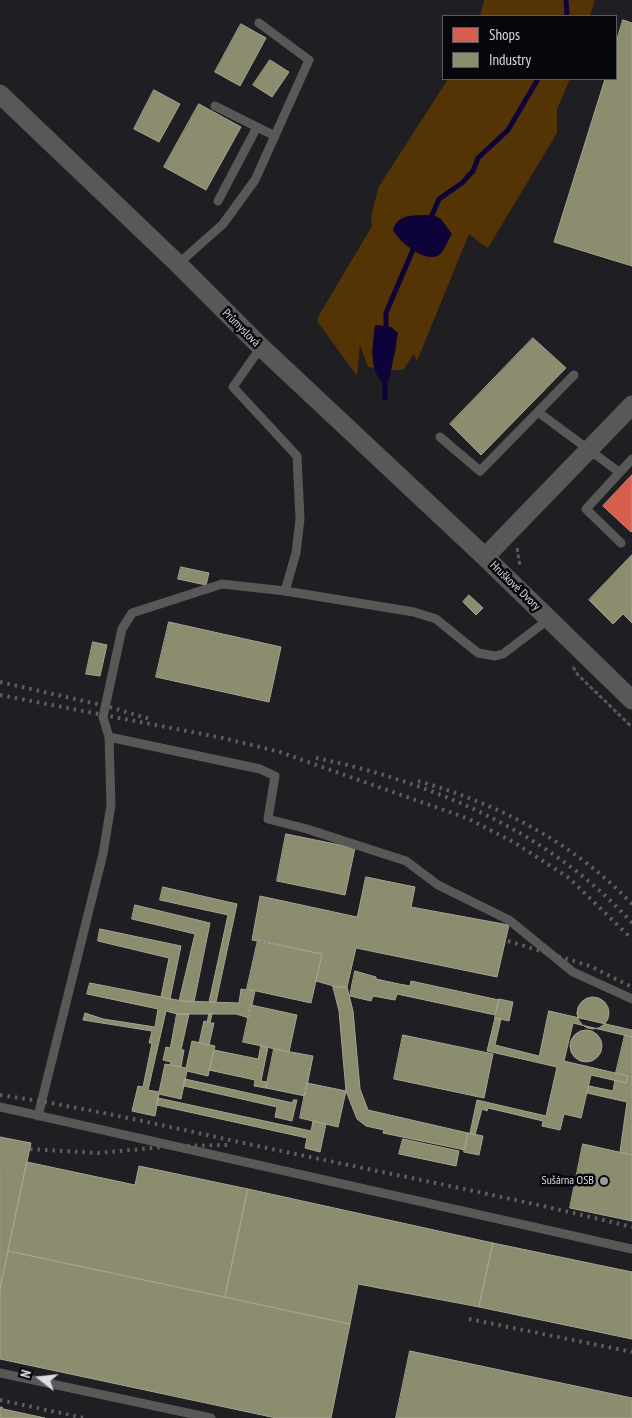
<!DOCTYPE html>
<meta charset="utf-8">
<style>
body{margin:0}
#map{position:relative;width:632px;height:1418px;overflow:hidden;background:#1e1e23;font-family:"PT Sans Narrow",sans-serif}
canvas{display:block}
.legend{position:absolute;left:442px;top:15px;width:175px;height:65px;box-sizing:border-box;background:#06070b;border:1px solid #5b5c62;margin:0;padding:6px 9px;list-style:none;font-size:15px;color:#dbdce4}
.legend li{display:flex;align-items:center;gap:10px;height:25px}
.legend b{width:25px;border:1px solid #5b5c62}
.north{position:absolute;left:15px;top:1353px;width:50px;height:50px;-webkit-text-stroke:4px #06070b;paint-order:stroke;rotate:286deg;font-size:14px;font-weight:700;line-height:20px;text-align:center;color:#dbdce4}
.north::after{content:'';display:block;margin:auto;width:18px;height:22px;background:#dbdce4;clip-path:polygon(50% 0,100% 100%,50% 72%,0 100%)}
</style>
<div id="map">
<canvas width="632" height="1418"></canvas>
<ul class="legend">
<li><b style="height:14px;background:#d6604d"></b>Shops</li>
<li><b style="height:14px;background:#8c8c6e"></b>Industry</li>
</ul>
<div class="north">N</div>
</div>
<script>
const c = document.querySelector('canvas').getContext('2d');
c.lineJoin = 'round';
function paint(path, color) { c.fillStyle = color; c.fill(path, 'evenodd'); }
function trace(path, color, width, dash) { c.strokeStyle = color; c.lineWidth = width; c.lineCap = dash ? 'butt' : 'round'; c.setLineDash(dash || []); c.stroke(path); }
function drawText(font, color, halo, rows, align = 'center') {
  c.font = font + ' "PT Sans Narrow",sans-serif'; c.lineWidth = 5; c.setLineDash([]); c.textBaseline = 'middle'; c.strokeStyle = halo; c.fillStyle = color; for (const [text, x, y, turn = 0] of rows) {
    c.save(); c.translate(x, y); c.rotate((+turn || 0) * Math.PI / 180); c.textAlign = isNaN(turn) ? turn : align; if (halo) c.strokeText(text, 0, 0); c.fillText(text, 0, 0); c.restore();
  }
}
const green = new Path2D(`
 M484 0H595L590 16H480Z
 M448 79H570L557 109V133L489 246 487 248 469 234 417 361 414 354 403 370H391L397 345 375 326 372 353 375 368 368 367 360 345 357 376 317 321 318 317 372 226 371 218 378 188ZM433 215 427 257 400 240 407 216Z`);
const water = new Path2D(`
 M433 215 441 219 452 234C448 240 445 250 439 255 426 264 399 242 393 230 398 212 417 216 433 215Z
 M377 325 391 327 398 333 389 380 384 383C368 372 373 343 375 326Z`);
const shops = new Path2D(`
 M632 475V531L631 532 603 506Z`);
const industry = new Path2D(`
 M623 20 632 23V266L554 242 605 79H616V43Z
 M241 24 266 38 240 86 215 72Z
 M270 60 289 72 272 97 253 85Z
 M154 90 180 104 159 142 134 129Z
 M199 104 241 127 206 190 164 167Z
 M533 338 566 368 481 455 450 424Z
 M632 555V623L623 614 613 624 589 600Z
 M181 567 209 573 206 585 178 579Z
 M469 595 483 608 476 615 463 602Z
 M169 622 281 647 269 702 156 677Z
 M93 642 107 645 100 676 86 674Z
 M286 834 355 848 345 895 277 881Z
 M366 877 415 887 411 907 509 925 497 977 356 948 347 987H337L316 981 322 954 252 940 260 896 357 917Z
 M163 887 237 904 216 1002H209L228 915 160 900Z
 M135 905 210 923 194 1002 179 1001 195 934 132 919Z
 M100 929 181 946 170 999 161 997 169 958 98 941Z
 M258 940 322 954 311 1003 247 989Z
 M355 971 376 977V979L399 984 410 986 411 981 499 1000 495 1015 397 994 395 1000 373 996 371 1001 350 996Z
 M90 983 182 1001 239 1003 241 989 255 991 249 1018 236 1014H177L166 1011 148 1090 159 1092 165 1064 186 1068 192 1041 215 1046 208 1076 187 1071 181 1099 159 1094 155 1116 132 1111 138 1086 143 1087 152 1043H149L152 1031 83 1020 85 1013 103 1019 155 1027 158 1009 87 994Z
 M333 986 347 987 353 1011 360 1089 368 1110 468 1133 465 1150 383 1133 384 1130 366 1126 357 1119 346 1091 339 1011Z
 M577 1013a16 16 0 1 1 32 0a16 16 0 1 1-32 0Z
 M499 999 513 1002 509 1021 495 1018Z
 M251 1005 297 1015 289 1052 243 1042Z
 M549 1011 632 1030V1037L573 1023 564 1061 628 1076 626 1083 591 1075 581 1118 564 1114 560 1130 542 1126 543 1121 488 1108 487 1111 482 1109 475 1135 470 1133 477 1100 546 1116 557 1067 487 1051 495 1018 501 1019 495 1045 539 1056Z
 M177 1014H189L181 1050H184L181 1067 170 1065 171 1062 163 1060 166 1047 170 1048Z
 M209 1014H212L210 1023H214L209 1045 199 1043 204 1021 207 1022Z
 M570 1046a16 16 0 1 1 32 0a16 16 0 1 1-32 0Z
 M403 1035 493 1054 484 1098 394 1079Z
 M625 1035 632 1037V1155L620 1152 627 1102 587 1093 589 1086 613 1091 615 1080 626 1083 628 1076 616 1073Z
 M261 1046 268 1047 261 1081 267 1082 266 1088 254 1086 255 1080 209 1070 214 1050 258 1059Z
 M274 1049 313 1056 305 1096 266 1088Z
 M185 1079 293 1103V1100H297L292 1121 275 1117 277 1107 184 1086Z
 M307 1083 346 1091 338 1127 300 1118Z
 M158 1098 311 1131 313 1121 326 1124 320 1152 305 1148 307 1138 157 1105Z
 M468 1133 483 1136 479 1155 464 1152Z
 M0 1137 31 1143 0 1290Z
 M403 1139 459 1151 456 1166 399 1154Z
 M583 1144 632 1155V1221L570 1208Z
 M27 1162 135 1185 139 1166 248 1189 225 1297 8 1251Z
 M248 1189 493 1243 479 1307 358 1284 350 1324 225 1297Z
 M493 1243 632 1272V1339L479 1307Z
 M8 1251 350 1324 331 1418H276L0 1359V1290Z
 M410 1351 632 1398V1418H396Z
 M2 1407 3 1409 45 1418H0V1408Z`);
const stream = new Path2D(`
 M566 0 567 16
 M430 220 439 199 462 183 473 171 478 158 508 130 538 79
 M386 330V313L415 245
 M385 398V376`);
const path = new Path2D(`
 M517 548 520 566
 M573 667 578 675 632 727`);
const lane = new Path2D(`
 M215 106 275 136
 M218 201 257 127
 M178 264 223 224 255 180 309 60 259 23
 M261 347 233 387 297 456 300 519 296 553 285 591
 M538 412 619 472
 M440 437 480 471 574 375
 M621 543 586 509 632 459
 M109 737 260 769 275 776 268 819 307 829 406 861 438 885 509 920 573 972 632 999
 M0 1107 632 1249
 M38 1116 103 854 111 805 109 737 103 717 122 629 132 613 222 584 285 591 414 612 436 619 478 653 495 656 503 654 549 619
 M0 1373 211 1418`);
const street = new Path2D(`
 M0 94 178 264 261 347 485 557 632 700
 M485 557 632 405`);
const rail = new Path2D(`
 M0 682 106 706 150 719
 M0 695 223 738 280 752 469 819 515 843 569 878 632 939
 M316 758C433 782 551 833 632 923
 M418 781C499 804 574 843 632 904
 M508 941 590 966 632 987
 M0 1095C90 1108 178 1129 267 1148 389 1174 511 1197 632 1227
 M30 1149 98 1153 175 1146 229 1145
 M469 1319 632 1352
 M0 1400 84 1418`);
const markers = [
 [604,1181,5,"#999aa0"]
];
const streetNames = [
 ["Průmyslová",241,328,45],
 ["Hruškové Dvory",515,586,44]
];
const poiNames = [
 ["Sušárna OSB",594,1181]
];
paint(green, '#543405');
paint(water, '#0e0338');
paint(shops, '#d6604d');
trace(shops, '#d8857a', 1);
paint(industry, '#8c8c6e');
trace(industry, '#a4a491', 1);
trace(stream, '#0e0338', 5);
trace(path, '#5a5a5b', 3, [4, 2.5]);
trace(lane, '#595857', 9);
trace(street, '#595857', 19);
trace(rail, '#5f5f5f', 4, [2.5, 5]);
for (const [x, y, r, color] of markers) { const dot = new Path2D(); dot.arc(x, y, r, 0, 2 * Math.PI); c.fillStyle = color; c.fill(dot); trace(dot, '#06070b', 2); }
drawText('12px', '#dbdce4', '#06070b', streetNames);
drawText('12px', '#dbdce4', '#06070b', poiNames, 'right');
</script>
